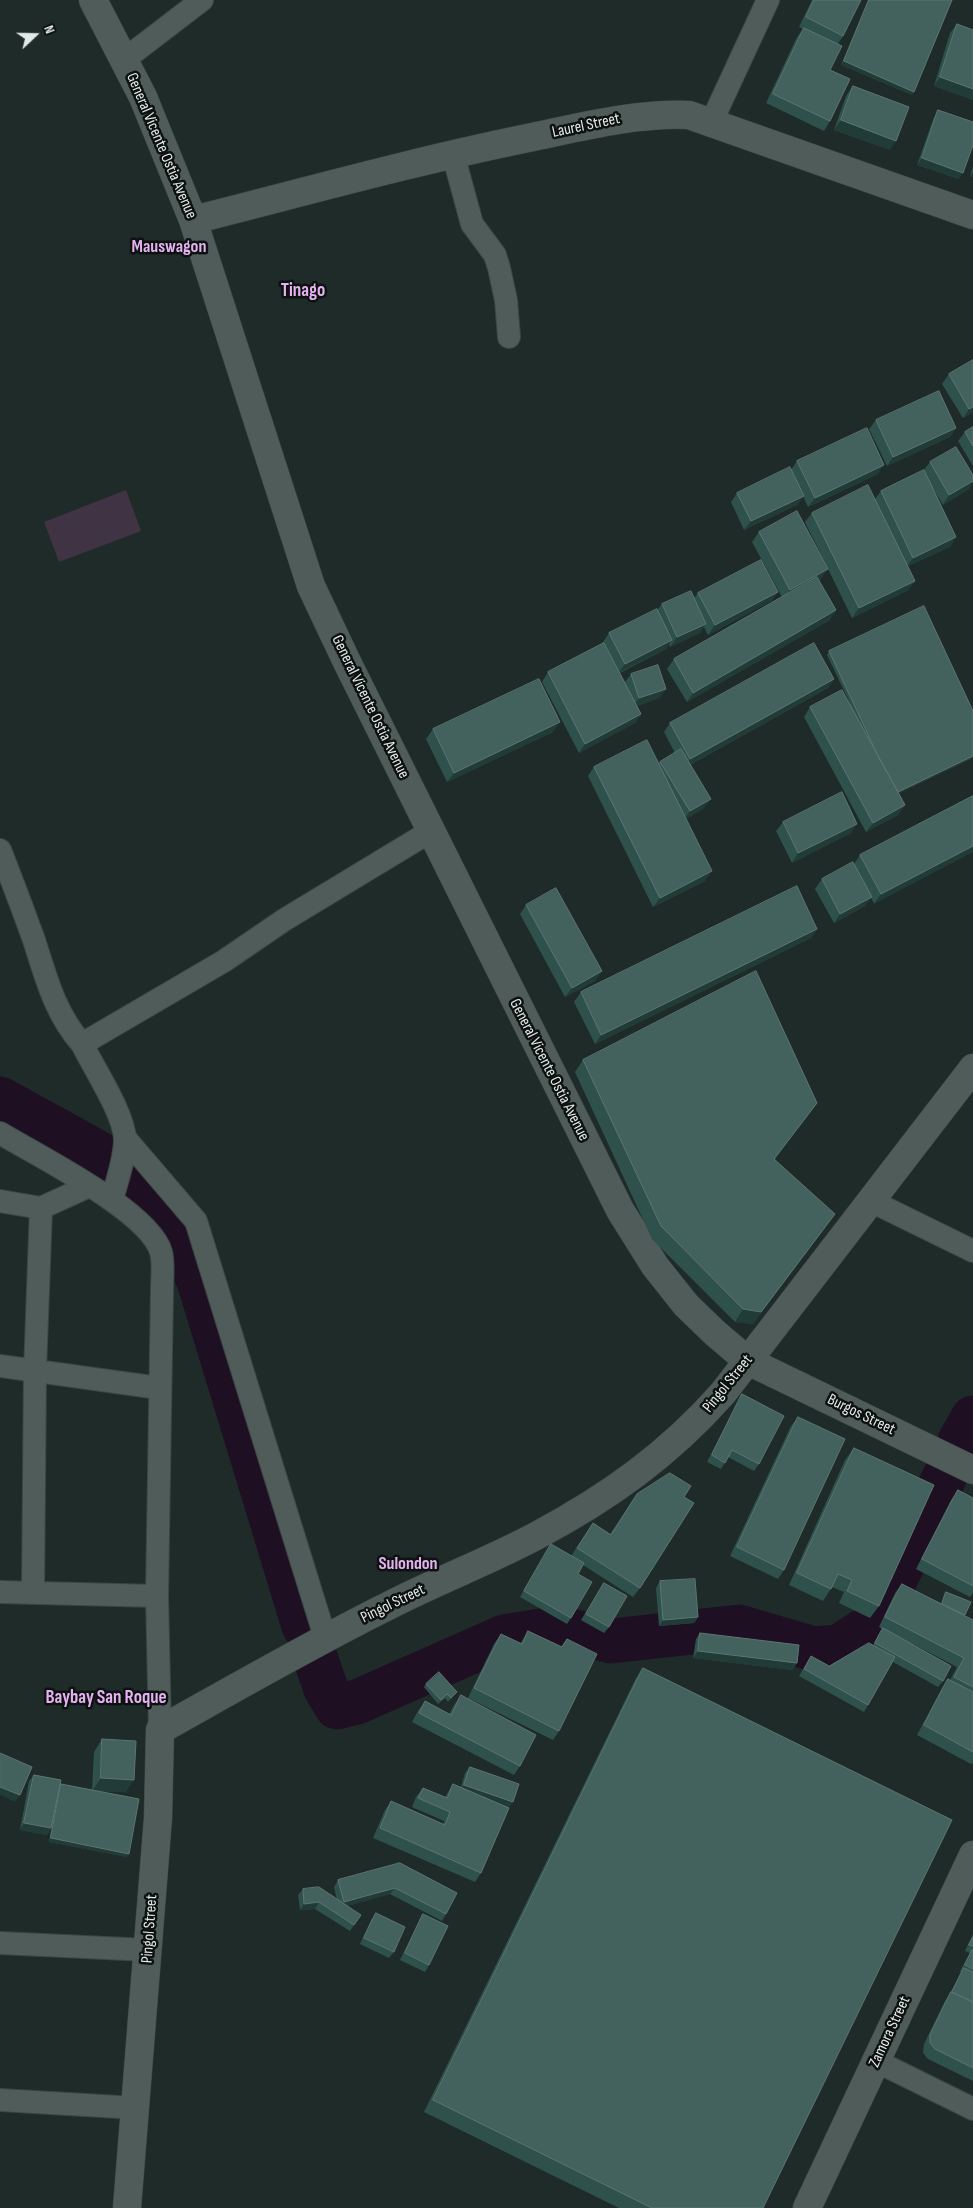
<!DOCTYPE html>
<style>
body{margin:0}
#map{position:relative;width:973px;height:2208px;overflow:hidden;background:#1f2b29;font-family:"Sofia Sans Condensed",sans-serif}
canvas{display:block}
.north{position:absolute;left:10px;top:10px;width:50px;height:50px;-webkit-text-stroke:4px #0d1211;paint-order:stroke;rotate:69deg;font-size:14px;font-weight:700;line-height:20px;text-align:center;color:#e2eae8}
.north::after{content:'';display:block;margin:auto;width:18px;height:22px;background:#e2eae8;clip-path:polygon(50% 0,100% 100%,50% 72%,0 100%)}
</style>
<div id="map">
<canvas width="973" height="2208"></canvas>
<div class="north">N</div>
</div>
<script>
const c = document.querySelector('canvas').getContext('2d');
c.lineJoin = 'round';
function paint(path, color) { c.fillStyle = color; c.fill(path, 'evenodd'); }
function trace(path, color, width, dash) { c.strokeStyle = color; c.lineWidth = width; c.lineCap = dash ? 'butt' : 'round'; c.setLineDash(dash || []); c.stroke(path); }
function drawText(font, color, halo, rows, align = 'center') {
  c.font = font + ' "Sofia Sans Condensed",sans-serif'; c.lineWidth = 5; c.setLineDash([]); c.textBaseline = 'middle'; c.strokeStyle = halo; c.fillStyle = color; for (const [text, x, y, turn = 0] of rows) {
    c.save(); c.translate(x, y); c.rotate((+turn || 0) * Math.PI / 180); c.textAlign = isNaN(turn) ? turn : align; if (halo) c.strokeText(text, 0, 0); c.fillText(text, 0, 0); c.restore();
  }
}
const green = new Path2D(`
 M126 490 141 531 59 562 44 522Z`);
const river = new Path2D(`
 M0 1099 107 1158
 M135 1179 153 1192 166 1208 199 1281 304 1626
 M960 1441 973 1418
 M315 1657 326 1689 337 1707 357 1702 504 1637 559 1628 611 1641 739 1627 814 1649 839 1647 873 1625 946 1474`);
const minor = new Path2D(`
 M125 59 202 0
 M711 123 768 0
 M453 154 472 224 495 255 499 268 506 300 509 337
 M0 850C12 880 23 910 34 940 46 977 55 1014 82 1044
 M0 1133C38 1156 149 1211 161 1252 164 1263 162 1278 162 1290L157 1596 160 1730
 M125 1138 196 1221 325 1637
 M112 1200C117 1180 125 1159 125 1139 124 1114 94 1068 82 1044L224 961 284 920 431 831
 M0 1201 41 1208 89 1186
 M871 1201 973 1251
 M0 1366 159 1388
 M0 1592 157 1596
 M33 1593 35 1371 41 1208
 M0 1943 148 1950
 M876 2061 973 2109
 M0 2100 136 2108`);
const tertiary = new Path2D(`
 M93 0 143 97 193 220 311 586 347 662 620 1210 655 1266 686 1305 715 1333 748 1361 973 1470
 M193 220C304 192 415 161 528 138 581 127 634 113 689 115L973 215
 M127 2208 158 1818 160 1730C237 1687 313 1643 392 1604 439 1580 489 1561 536 1536 609 1497 668 1455 723 1393L973 1068
 M807 2208 973 1855`);
const wall = new Path2D(`
 M812 0H861L843 36 838 44 830 70V121L824 131 766 103 797 37 803 29 799 27Z
 M868 0H952L914 92 912 95 841 65Z
 M957 24 973 30V100L934 86 950 33Z
 M853 86 890 150 834 130 846 96Z
 M938 110 959 179 917 165 934 117Z
 M973 166V177L970 176Z
 M973 360V412L963 418 942 384 949 374Z
 M876 420 956 428 950 437 887 466 869 429Z
 M973 427V466L958 441 965 432Z
 M797 461 878 474 808 507 803 496 797 505 744 530 731 502 737 493 791 470Z
 M930 462 969 489 943 505 933 488 956 537 950 547 908 566 915 581 908 590 852 618 805 522 812 513 875 499 881 491 924 470Z
 M759 532 821 579 819 580 830 620 687 702 667 669 674 659 782 597 752 542Z
 M778 592 771 601 708 635 704 627 700 633 670 647 669 644 666 649 620 673 625 682 631 674 666 689 659 698 637 706 641 714 635 723 579 753 542 682 548 672 603 643V642L609 633 657 610 662 604 694 598 698 593Z
 M829 651 973 711V758L899 793 905 805 898 815 866 832 804 717 810 707 850 703 827 655Z
 M834 679 828 688 690 765 704 808 686 819 705 881 653 907 588 776 594 767 658 764 660 762 675 753 664 732 670 723Z
 M433 729 553 732 447 782 426 739Z
 M973 796 874 904 871 897 865 906 834 923 815 889 822 879 854 864 860 855Z
 M783 822 851 833 792 863 776 831Z
 M526 905 602 971 595 981 565 997 520 914Z
 M817 929 811 938 595 1044 574 1002 581 992Z
 M583 1060 808 1115 775 1159 826 1226 753 1324 735 1322 652 1239 575 1072Z
 M742 1394 759 1464 754 1471 728 1457 721 1469 707 1462 738 1401Z
 M798 1417 784 1570 778 1579 730 1556 791 1426Z
 M854 1448 879 1606 870 1618 839 1603 844 1592 832 1587 823 1601 789 1585 845 1460Z
 M958 1490 973 1498V1593L970 1597 916 1569 951 1500Z
 M637 1494 684 1497 640 1588 633 1597 583 1565 578 1574 571 1618 567 1624 520 1597 551 1544 571 1556 593 1523 610 1534Z
 M660 1581 698 1617 694 1623 659 1626 656 1588Z
 M604 1583 609 1627 604 1633 581 1620Z
 M902 1584 941 1604 944 1595 946 1592 965 1616 973 1620V1763L971 1764 917 1735 942 1688 948 1679 950 1680 957 1667 911 1643 943 1681 938 1687 893 1662 868 1705 864 1712 799 1676 811 1656 829 1666 873 1645 882 1629 879 1627 895 1593Z
 M528 1631 561 1647 567 1639 559 1731 553 1740 468 1698 494 1644 501 1634 520 1644Z
 M700 1633 797 1663 792 1670 693 1658 696 1639Z
 M643 1668 763 2208H619L424 2112 635 1680Z
 M426 1684 457 1692 448 1702 445 1698 438 1704 424 1687Z
 M461 1695 520 1766 514 1775 412 1722 418 1711 425 1701 449 1714 454 1705Z
 M102 1739 126 1792 94 1791 127 1857 49 1842 52 1824 51 1828 47 1835 20 1830 29 1781 34 1775 60 1786 61 1784 92 1790 94 1752Z
 M470 1767 509 1808 481 1873 475 1882 373 1838 385 1810 391 1801 443 1824 444 1821 412 1807 416 1797 423 1788 445 1797 453 1784 461 1787 465 1773Z
 M400 1863 446 1914 442 1921 390 1894 347 1906 361 1915 350 1931 315 1909 300 1910 298 1895 303 1889 337 1900 334 1887 338 1880Z
 M376 1913 394 1952 389 1958 360 1944 371 1920Z
 M423 1914 429 1965 425 1972 400 1960 419 1921Z
 M973 1934V2081L928 2059 923 2053 924 2044 945 2001 950 1994 961 1972 960 1971 970 1953 965 1951Z`);
const shadedWall = new Path2D(`
 M844 61 914 92 912 95 841 65Z
 M940 77 973 89V100L934 86Z
 M841 120 896 141 890 150 834 130Z
 M922 158 963 173 959 179 917 165Z
 M973 172V177L970 176Z
 M973 407V412L963 418 969 409Z
 M956 428 950 437 887 466 893 457Z
 M884 465 878 474 808 507 815 498Z
 M973 481V483L969 489 943 505 949 495Z
 M804 496 797 505 744 530 751 521Z
 M956 537 950 547 906 567 913 558Z
 M828 569 821 579 783 599 790 590Z
 M915 581 908 590 852 618 859 608Z
 M778 592 771 601 708 635 715 625Z
 M836 610 830 620 687 702 693 693Z
 M706 624 700 633 670 647 677 637Z
 M672 640 666 649 618 673 625 664Z
 M834 679 828 688 684 768 690 759Z
 M666 689 659 698 633 707 639 698Z
 M641 714 635 723 579 753 585 744Z
 M560 722 553 732 447 782 454 773Z
 M973 756V758L893 796 896 792Z
 M711 799 704 808 683 821 690 811Z
 M905 805 898 815 866 832 873 823Z
 M857 824 851 833 792 863 798 853Z
 M973 846V852L874 904 881 894Z
 M712 871 705 881 653 907 660 898Z
 M872 897 865 906 834 923 840 914Z
 M817 929 811 938 595 1044 601 1035Z
 M602 971 595 981 565 997 572 988Z
 M817 1103 766 1171 774 1159Z
 M835 1214 753 1324 735 1322 743 1309Z
 M698 1617 694 1623 659 1626 663 1620Z
 M698 1651 797 1663 792 1670 693 1658Z
 M101 1778 134 1780 126 1792 92 1791Z
 M464 1785 513 1802 509 1808 459 1791Z
 M0 1787 20 1795 15 1802 0 1795Z
 M24 1823 51 1828 47 1835 20 1830Z
 M51 1838 129 1854 127 1857 49 1842Z
 M395 1888 390 1894 340 1908 344 1902Z
 M319 1902 315 1909 300 1910 304 1904Z`);
const building = new Path2D(`
 M814 0H861L843 36 806 17Z
 M869 0H952L914 92 844 61Z
 M957 24 973 30V89L940 77Z
 M804 28 842 46 830 70 850 79 830 121 773 94Z
 M853 86 909 107 896 141 841 120Z
 M938 110 973 122V145L963 173 922 158Z
 M973 360V407L969 409 949 374Z
 M939 391 956 428 893 457 876 420Z
 M973 427V446L965 432Z
 M867 428 884 465 815 498 797 461Z
 M956 447 973 475V481L949 495 930 462Z
 M790 467 804 496 751 521 737 493Z
 M924 470 956 537 913 558 881 491Z
 M868 485 915 581 859 608 812 513Z
 M797 511 828 569 790 590 759 532Z
 M761 560 778 592 715 625 698 593Z
 M817 577 836 610 693 693 674 659Z
 M691 591 706 624 677 637 662 604Z
 M924 606 973 711V756L898 792 879 758 829 651Z
 M657 609 672 640 625 664 609 633Z
 M604 643 641 714 585 744 548 672Z
 M814 643 834 679 690 759 670 723Z
 M658 665 666 689 639 698 631 674Z
 M539 679 560 722 454 773 433 729Z
 M842 690 905 805 873 823 810 707Z
 M647 740 712 871 660 898 594 767Z
 M681 749 711 799 690 811 660 762Z
 M842 792 857 824 798 853 783 822Z
 M973 796V846L881 894 860 855Z
 M853 862 872 897 840 914 822 879Z
 M797 886 817 929 601 1035 581 992Z
 M556 888 602 971 572 988 526 905Z
 M756 971 817 1103 774 1159 835 1214 761 1312 743 1309 661 1226 583 1060Z
 M742 1394 784 1416 759 1464 732 1450 725 1463 712 1455Z
 M798 1417 845 1439 784 1570 737 1547Z
 M854 1448 934 1485 879 1606 847 1591 852 1580 838 1574 831 1589 797 1573Z
 M670 1473 691 1486 684 1497 694 1503 640 1588 577 1548 593 1523 611 1535 637 1494Z
 M958 1490 973 1498V1586L922 1559Z
 M551 1544 584 1563 578 1574 592 1582 571 1618 524 1591Z
 M695 1579 698 1617 663 1620 660 1581Z
 M604 1583 627 1596 609 1627 586 1614Z
 M902 1584 973 1620V1687L954 1677 964 1658 885 1617Z
 M946 1592 971 1602 965 1615 942 1604Z
 M883 1628 951 1666 943 1681 875 1643Z
 M528 1631 562 1647 567 1639 597 1654 559 1731 474 1688 501 1634 522 1644Z
 M700 1633 799 1645 797 1663 698 1651Z
 M869 1643 895 1657 868 1705 804 1669 811 1656 829 1666Z
 M643 1668 952 1820 763 2208H652L433 2100Z
 M439 1672 457 1692 451 1698 447 1694 441 1700 426 1684Z
 M948 1679 973 1692V1752L924 1725Z
 M461 1695 536 1735 520 1766 419 1713 425 1701 451 1715Z
 M102 1739 136 1741 134 1780 101 1778Z
 M0 1753 32 1767 20 1795 0 1787Z
 M470 1767 519 1784 513 1802 464 1785Z
 M34 1775 61 1780 51 1828 24 1823Z
 M61 1784 139 1799 129 1854 51 1838Z
 M453 1784 509 1808 481 1873 380 1828 391 1801 445 1825 450 1812 418 1798 423 1788 447 1798Z
 M400 1863 457 1893 446 1914 395 1888 344 1902 338 1880Z
 M319 1887 361 1915 354 1925 319 1902 304 1904 303 1889Z
 M376 1913 405 1927 394 1952 364 1938Z
 M423 1914 448 1926 429 1965 405 1953Z
 M973 1937V1946L969 1945Z
 M972 1950H973V1969L965 1965Z
 M964 1968 973 1972V2002L952 1992Z
 M951 1992 973 2002V2068L935 2049 930 2043V2035Z`);
const streetNames = [
 ["Laurel Street",586,126,-12],
 ["General Vicente Ostia Avenue",161,146,67],
 ["General Vicente Ostia Avenue",370,707,64],
 ["General Vicente Ostia Avenue",549,1070,63],
 ["Pingol Street",728,1384,-51],
 ["Burgos Street",861,1415,26],
 ["Pingol Street",393,1604,-26],
 ["Pingol Street",150,1929,-86],
 ["Zamora Street",890,2032,-65]
];
const neighbourhoodNames = [
 ["Mauswagon",169,247],
 ["Sulondon",408,1564]
];
const quarterNames = [
 ["Tinago",303,291],
 ["Baybay San Roque",106,1698]
];
paint(green, '#403343');
trace(river, '#1e1022', 45);
trace(minor, '#3c4745', 24);
trace(tertiary, '#3c4745', 29);
trace(minor, '#4f5c5a', 22);
trace(tertiary, '#4f5c5a', 28);
paint(wall, '#2f514c');
paint(shadedWall, '#213b37');
paint(building, '#43615d');
trace(building, '#5c7672', 1);
drawText('16px', '#e2eae8', '#0d1211', streetNames);
drawText('bold 18px', '#e4b2f0', '#0d1211', neighbourhoodNames);
drawText('bold 19px', '#e4b2f0', '#0d1211', quarterNames);
</script>
